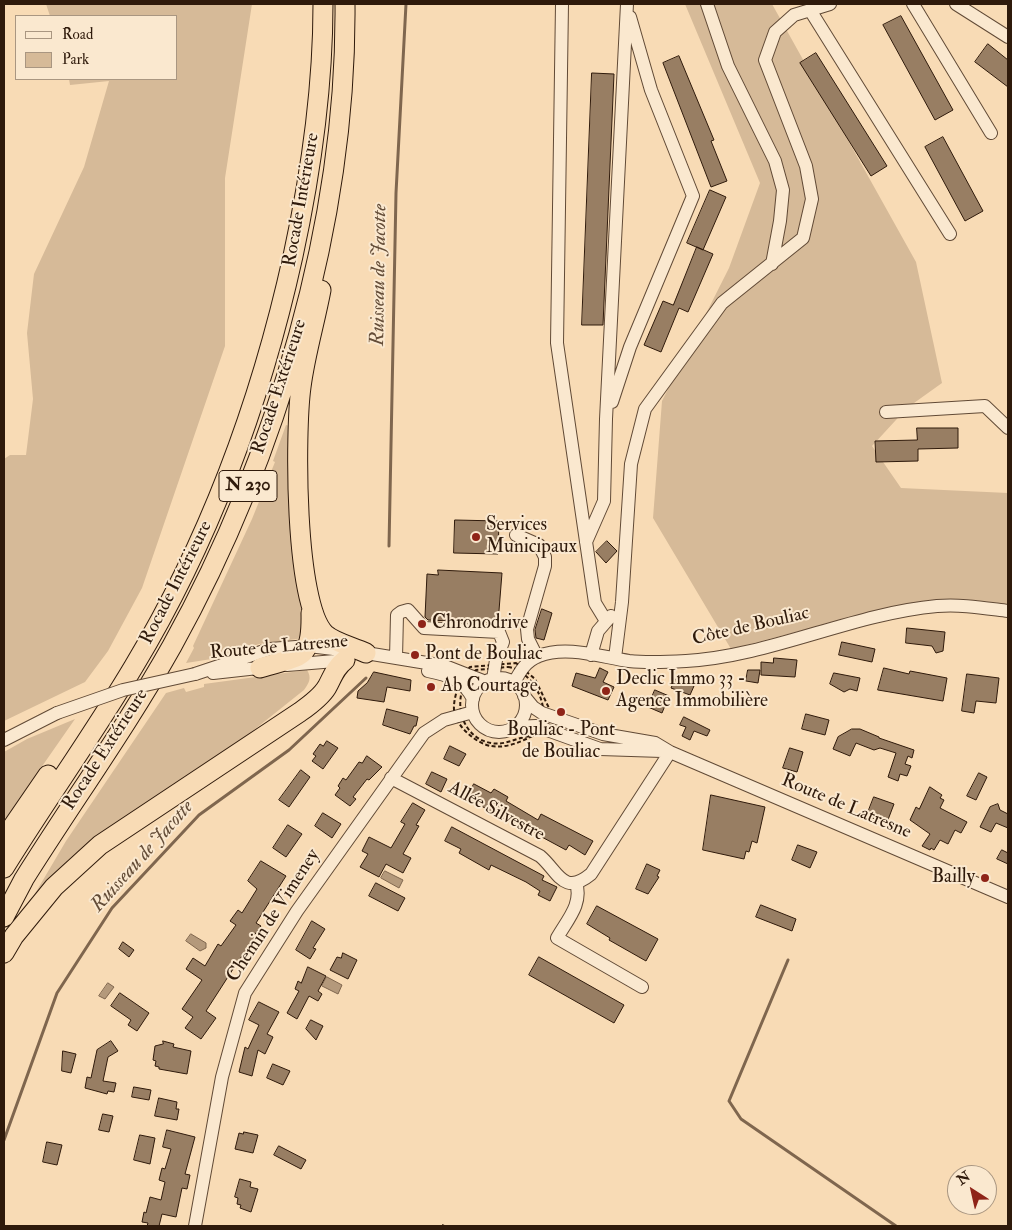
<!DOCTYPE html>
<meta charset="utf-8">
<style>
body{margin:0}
#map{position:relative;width:1012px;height:1230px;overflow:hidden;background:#f8dbb5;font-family:"IM FELL Double Pica",serif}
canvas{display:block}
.frame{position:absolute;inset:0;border:5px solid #2f1a0b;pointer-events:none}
.legend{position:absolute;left:15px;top:15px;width:162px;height:65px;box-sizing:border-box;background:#fae8cf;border:1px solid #a99681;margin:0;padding:6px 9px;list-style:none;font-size:15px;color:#2f1a0b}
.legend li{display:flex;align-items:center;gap:10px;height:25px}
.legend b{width:25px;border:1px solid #a99681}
.north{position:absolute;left:947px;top:1165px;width:50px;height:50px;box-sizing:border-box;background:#fae8cf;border:1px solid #a99681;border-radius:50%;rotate:325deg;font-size:14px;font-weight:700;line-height:20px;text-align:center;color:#2f1a0b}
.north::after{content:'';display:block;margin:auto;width:18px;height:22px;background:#8f2418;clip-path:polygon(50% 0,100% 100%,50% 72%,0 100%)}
</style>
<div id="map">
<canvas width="1012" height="1230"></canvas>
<div class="frame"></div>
<ul class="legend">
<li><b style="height:6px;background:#fae8cf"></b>Road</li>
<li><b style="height:14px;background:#d6ba98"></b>Park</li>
</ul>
<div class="north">N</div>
</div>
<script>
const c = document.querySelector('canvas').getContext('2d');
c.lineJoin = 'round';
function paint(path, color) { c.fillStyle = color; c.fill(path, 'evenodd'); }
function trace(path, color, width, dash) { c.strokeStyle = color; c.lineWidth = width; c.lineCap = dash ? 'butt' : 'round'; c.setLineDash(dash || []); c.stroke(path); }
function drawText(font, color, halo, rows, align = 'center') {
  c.font = font + ' "IM FELL Double Pica",serif'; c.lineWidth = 4; c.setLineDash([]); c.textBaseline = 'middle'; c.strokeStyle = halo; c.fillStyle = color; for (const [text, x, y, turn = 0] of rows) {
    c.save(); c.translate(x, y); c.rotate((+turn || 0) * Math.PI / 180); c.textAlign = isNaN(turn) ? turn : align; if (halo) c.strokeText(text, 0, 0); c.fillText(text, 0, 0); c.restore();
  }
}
const green = new Path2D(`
 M46 4H252L225 178V346L142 588 108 651 85 682 4 721V459L10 455H26L33 399 27 333 34 274 84 167 109 81 70 85 69 79H176V16H50Z
 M685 4H772L916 262 942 383 907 408 872 446 901 488 1008 493V604L963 599 944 600 849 618 731 649 653 518 662 401 729 268 760 183Z
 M286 425 290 426 307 625 304 638 259 644 218 658 186 663 194 648 193 646 252 519 275 462 273 461Z
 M307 670C312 678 309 683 304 690L23 914 66 841 166 693 184 688 186 692 204 687V684Z
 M75 719 6 818 4 817V752L27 739Z`);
const water = new Path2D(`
 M385 871 403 880 399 888 381 878Z
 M191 934 206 943V948L200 951 186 941Z
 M327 977 342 985 338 994 322 986Z
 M108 983 114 987 105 999 99 996Z`);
const stream = new Path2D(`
 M389 546 396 193 406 4
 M788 960 729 1101 741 1119 896 1226
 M4 1140 57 993 112 908 199 815 289 750 366 678`);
const building = new Path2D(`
 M901 16 953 110 935 120 883 25Z
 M988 44 1008 60V87L975 62Z
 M816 53 887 166 871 176 800 63Z
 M679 56 714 140 711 141 727 181 711 187 663 63Z
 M592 73 614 74 603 325H582Z
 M943 137 983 211 965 221 925 147Z
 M710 190 726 197 703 250 687 243Z
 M697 247 713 254 688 312 679 308 661 352 644 345 663 301 673 305Z
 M917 428H958V448L918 449V461L876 462 875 441 917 440Z
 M455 520 499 521 498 554 454 553Z
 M607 541 617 551 606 563 596 552Z
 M438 570 502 573 498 623 428 620 425 617 427 574 438 575Z
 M542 609 552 613 544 640 536 638 535 630Z
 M907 628 945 632 943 651 936 653 932 646 906 643Z
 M842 642 875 649 872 662 839 655Z
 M774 658 797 660 795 677 761 675V662L773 663Z
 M600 668 608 672 603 682 614 687 608 700 572 686 576 673 595 678Z
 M884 668 909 674 910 671 947 678 943 701 878 690Z
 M748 670H760L758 683 746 681Z
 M374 672 411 680 410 691 387 687 384 702 357 698 358 691 367 683Z
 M834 673 860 678 857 691 850 689 844 692 830 684Z
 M967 674 999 678 996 703 976 701 974 713 962 711Z
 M684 677 693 681 691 685 694 686 690 695 671 688 675 679 682 682Z
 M655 690 669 696 662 713 648 707Z
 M387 709 418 717 416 726H414L410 734 383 725Z
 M806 714 829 720 825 735 802 729Z
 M684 717 710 730 707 736 694 731 690 740 682 736 686 727 680 725Z
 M852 729H860L879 737V738L914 750 912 758 908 756 905 764 911 766 907 776 900 774 898 781 888 777 896 753 880 748 874 750 856 743 850 756 833 749 838 737Z
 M327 741 338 748 323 769 312 761 316 756 313 754 320 744 323 746Z
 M450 746 466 754 459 766 444 759Z
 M790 748 803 752 797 772 783 768Z
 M367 756 382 767 369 780 367 779 353 797 356 799 350 806 335 795 340 788 338 786 343 778 346 780 359 762 362 763Z
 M301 770 310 777 289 807 279 800Z
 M432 772 447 779 441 792 426 784Z
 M979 773 987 777 976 800 967 796Z
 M474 784 491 793 494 789 508 797 506 801 538 820 541 814 593 841 585 855 569 845 566 850 527 829 526 831 467 798Z
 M930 787 942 795 940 798 944 800 940 808 967 822 961 833 955 830 948 844 940 840 934 850 931 848 930 850 922 846 930 834 910 820 916 807 919 809Z
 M711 795 765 807 757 843 752 841 749 852 746 851 744 859 703 850Z
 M874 797 894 804 886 825 867 815Z
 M413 803 425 810 416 825 419 826 403 854 411 858 403 873 386 864 379 877 360 867 368 854 362 851 369 837 391 848 405 824 401 822Z
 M998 804 1000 810 1008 814V828L996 823 991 832 980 827 990 807Z
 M323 813 341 824 332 838 315 826Z
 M288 825 302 834 286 857 273 848Z
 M452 827 544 876 542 880 557 887 550 901 538 895 540 891 526 882 491 865 489 870 459 853 461 849 445 841Z
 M798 845 817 852 810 868 792 860Z
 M1002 850 1008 853V864L997 859Z
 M261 861 286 876 256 923 261 926 253 937 256 940 244 958 242 956 235 966 206 1011 216 1018 201 1039 185 1028 193 1017 182 1009 202 980 186 969 193 958 205 966 218 944 221 946 236 925 230 921 238 910 242 913 257 889 248 881Z
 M647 864 660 870 657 876 659 877 648 894 636 889Z
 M376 883 405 898 398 911 369 896Z
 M761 905 796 919 792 931 756 917Z
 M597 906 658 939 646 961 609 940 610 938 587 924Z
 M312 921 325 929 313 948 316 949 310 959 296 950Z
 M123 942 134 950 129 957 119 949Z
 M343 953 357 960 348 979 330 970 337 957 341 958Z
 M539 957 624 1005 614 1023 529 975Z
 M308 967 326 976 318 991 322 994 318 1001 309 996 297 1019 287 1013 299 991 295 989 298 981 301 983Z
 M120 993 149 1013 137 1031 128 1025 131 1020 111 1006Z
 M259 1002 279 1012 267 1034 273 1037 265 1054 258 1050 252 1076 239 1072 245 1047 248 1049 259 1025 249 1020Z
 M311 1020 323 1026 316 1040 306 1029Z
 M111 1041 118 1051 108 1057 103 1081 116 1083 114 1092 108 1091 107 1094 85 1088 87 1077 91 1078 97 1050Z
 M163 1041 174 1044 173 1047 191 1051 187 1074 159 1069V1067L155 1066 156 1061 153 1060 155 1046 163 1044Z
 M63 1051 76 1054 71 1073 62 1071Z
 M273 1064 290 1071 283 1085 267 1078Z
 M134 1087 151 1090 149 1100 132 1097Z
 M159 1098 177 1102 176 1109H179L177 1120 155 1116Z
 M103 1114 113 1116 109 1132 99 1130Z
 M167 1130 195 1137 185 1174 190 1175 187 1189 182 1188 176 1217 162 1214 159 1226H147L148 1223 142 1222 144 1212 146 1213 150 1197 161 1200 165 1182 159 1180 162 1168 165 1169 171 1149 163 1147Z
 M244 1132 258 1135 253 1153 235 1149 239 1133 243 1134Z
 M140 1135 155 1138 150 1164 134 1160Z
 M47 1142 62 1145 57 1165 43 1162Z
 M279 1146 306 1160 301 1169 274 1155Z
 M240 1179 251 1182 250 1187 258 1189 251 1212 240 1208 241 1205 237 1204 238 1198 235 1197Z`);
const path = new Path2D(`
 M516 663 535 679 549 708 540 732C525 740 508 749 491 746 477 744 455 726 454 710 453 697 461 676 470 667Z
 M508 667C526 669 542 692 543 709L533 736C518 736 507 746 491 743 457 737 450 690 476 670Z
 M442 1225 444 1226`);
const minor = new Path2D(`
 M562 4 557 343 595 603 606 621
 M707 4 728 66 775 161 783 190 780 221 772 264
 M913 4 991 133
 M956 4 1008 37
 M810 10 950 234
 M612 402 630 347 693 196 651 90 630 17
 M886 412 985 406 1008 428
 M516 535 539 545 545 557V566L527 629 528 639 537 657
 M586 542 604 501 606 419 627 4
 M591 655 598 631 611 616
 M396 658 397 615 401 612 408 610 424 628 499 632 503 642 496 660 493 679
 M615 658 622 602 631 464 645 409 722 303 803 238 812 199 806 166 765 60 775 32 794 15 830 4
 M287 665 347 660
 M428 671C448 675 464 680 473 699
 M213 673 267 667
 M195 674 270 649 309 646 366 653 445 666 486 682
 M472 705a27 27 0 1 1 54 0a27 27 0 1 1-54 0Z
 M514 683C520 671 526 661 539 656 566 645 601 657 629 661 648 663 667 662 686 661 771 656 851 614 937 606 961 604 984 608 1008 611
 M524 696 533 707 542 713 603 734 655 743 670 752 1008 897
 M514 727 536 726 600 749 662 751
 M4 740 57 713
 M391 778 540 856C558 871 563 897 591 874L670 752
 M576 883C583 904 567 920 557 938L642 987
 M195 1226 222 1077 245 993 297 911 424 733 444 720 473 712`);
const highway = new Path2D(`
 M321 290C315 322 305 355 301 387 295 431 294 604 325 634 335 643 354 647 366 653
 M260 668C301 655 312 662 311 613
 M4 839 48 775
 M4 868C46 800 93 735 134 666 211 538 261 401 293 256 311 173 323 88 323 4
 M4 917 24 879C73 801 127 726 172 646 277 457 347 220 345 4
 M4 953 14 936 54 887 100 845 300 712C310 705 321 697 327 687 333 676 335 668 345 660`);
const minorBridge = new Path2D(`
 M57 713 123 690 195 674`);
const markers = [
 [476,537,5,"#8f2418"],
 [422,624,5,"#8f2418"],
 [415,655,5,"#8f2418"],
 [431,687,5,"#8f2418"],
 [606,691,5,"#8f2418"],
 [561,712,5,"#8f2418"],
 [985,878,5,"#8f2418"]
];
const shields = [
 [248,486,58]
];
const shieldNames = [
 ["N 230",248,486]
];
const streetNames = [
 ["Rocade Intérieure",302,200,-80],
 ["Rocade Extérieure",280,387,-72],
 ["Rocade Intérieure",177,583,-63],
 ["Côte de Bouliac",751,627,-13],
 ["Route de Latresne",279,648,-5],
 ["Rocade Extérieure",106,750,-57],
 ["Route de Latresne",846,807,23],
 ["Allée Silvestre",496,812,28],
 ["Chemin de Vimeney",274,916,-57]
];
const poiNames = [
 ["Services",486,526],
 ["Municipaux",486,548],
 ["Chronodrive",432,624],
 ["Pont de Bouliac",425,655],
 ["Declic Immo 33 -",616,680],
 ["Agence Immobilière",616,702],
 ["Ab Courtage",441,687],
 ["Bouliac - Pont",561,731,"center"],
 ["de Bouliac",561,753,"center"],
 ["Bailly",975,878,"right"]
];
const waterNames = [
 ["Ruisseau de Jacotte",380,275,-89],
 ["Ruisseau de Jacotte",143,857,-48]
];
paint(green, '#d6ba98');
paint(water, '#b4997b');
trace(water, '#7f664e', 1);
trace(stream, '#7f664e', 3);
paint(building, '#987e63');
trace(building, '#2f1a0b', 1);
trace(minor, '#614a36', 14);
trace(highway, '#2f1a0b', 21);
trace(path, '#2f1a0b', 2, [4, 2.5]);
trace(minor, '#fae8cf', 12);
trace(highway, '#f8dbb5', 19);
trace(minorBridge, '#614a36', 14, []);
trace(minorBridge, '#fae8cf', 12);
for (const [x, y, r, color] of markers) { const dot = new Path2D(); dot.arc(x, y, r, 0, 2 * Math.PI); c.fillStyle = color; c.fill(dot); trace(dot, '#fae8cf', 2); }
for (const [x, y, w] of shields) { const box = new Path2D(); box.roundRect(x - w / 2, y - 15.5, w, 31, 4); c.fillStyle = '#fae8cf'; c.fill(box); trace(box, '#2f1a0b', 1); }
drawText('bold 18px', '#2f1a0b', null, shieldNames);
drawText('19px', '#2f1a0b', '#fae8cf', streetNames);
drawText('19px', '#2f1a0b', '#fae8cf', poiNames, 'left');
drawText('italic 20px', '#644d38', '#fae8cf', waterNames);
</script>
